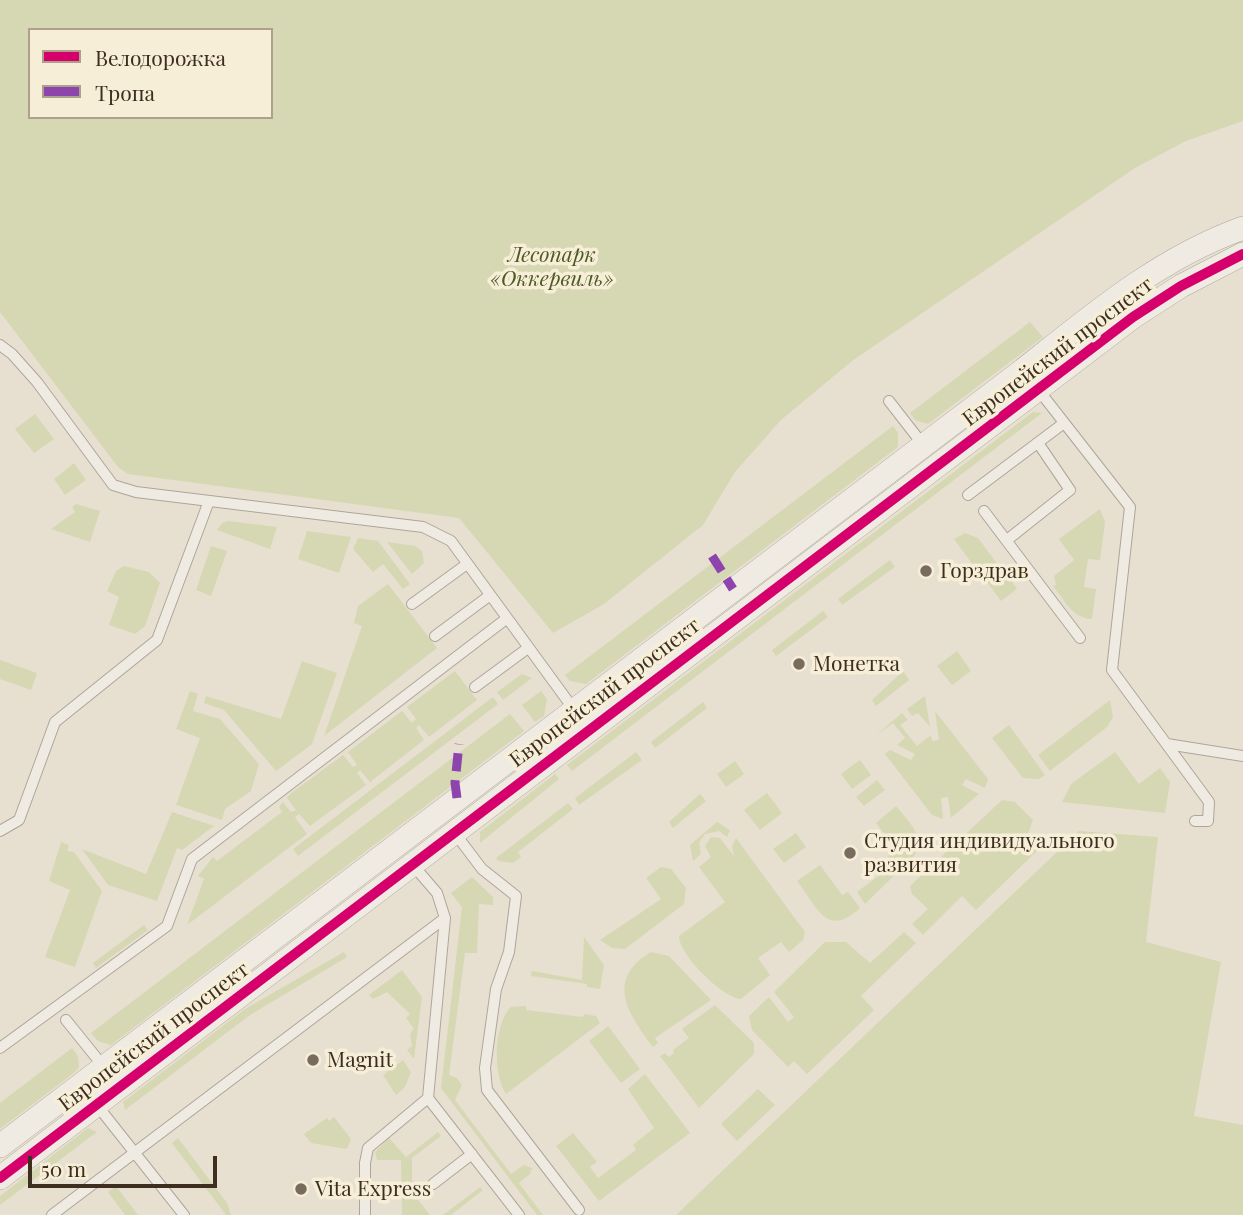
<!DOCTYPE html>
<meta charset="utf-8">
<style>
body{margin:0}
#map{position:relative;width:1243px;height:1215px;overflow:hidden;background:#e7e0d1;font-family:"Playfair Display",serif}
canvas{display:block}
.legend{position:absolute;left:28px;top:28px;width:245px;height:91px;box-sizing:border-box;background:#f7eed8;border:2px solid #ada18e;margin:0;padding:9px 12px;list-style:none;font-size:21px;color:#3d2e20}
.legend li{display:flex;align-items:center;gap:14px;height:35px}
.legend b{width:35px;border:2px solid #ada18e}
.scale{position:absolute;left:28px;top:1156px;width:189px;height:32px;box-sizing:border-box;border:4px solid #3d2e20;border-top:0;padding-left:9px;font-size:21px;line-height:24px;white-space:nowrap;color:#3d2e20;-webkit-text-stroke:5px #f7eed8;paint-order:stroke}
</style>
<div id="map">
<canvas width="1243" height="1215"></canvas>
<ul class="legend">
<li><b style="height:9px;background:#d6006c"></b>Велодорожка</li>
<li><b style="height:9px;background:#8e44ad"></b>Тропа</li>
</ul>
<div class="scale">50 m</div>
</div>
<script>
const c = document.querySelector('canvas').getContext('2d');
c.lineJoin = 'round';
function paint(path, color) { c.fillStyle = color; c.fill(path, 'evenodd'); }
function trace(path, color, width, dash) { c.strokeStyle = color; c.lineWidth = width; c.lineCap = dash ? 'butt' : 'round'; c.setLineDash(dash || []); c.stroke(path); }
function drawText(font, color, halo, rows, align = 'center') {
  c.font = font + ' "Playfair Display",serif'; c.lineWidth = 7; c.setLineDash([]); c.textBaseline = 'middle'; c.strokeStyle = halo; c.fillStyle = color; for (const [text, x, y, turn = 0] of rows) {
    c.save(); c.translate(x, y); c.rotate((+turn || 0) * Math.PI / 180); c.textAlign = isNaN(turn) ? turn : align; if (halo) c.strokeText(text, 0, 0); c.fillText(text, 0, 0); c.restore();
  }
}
const green = new Path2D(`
 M0 0H1243V121L1186 141 1135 168 852 361 781 420 735 472 703 525 604 604 553 633 459 518 128 474 118 467 0 312ZM30 30H271V117H30Z
 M1030 322 1043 337 928 424 915 420 910 413Z
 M1033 412 1042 413 572 771 567 765Z
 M35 414 54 439 34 453 15 429Z
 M893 426 898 433V447L586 684 570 681 565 675Z
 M74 463 86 480 65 495 54 479Z
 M76 504 100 511 90 542 51 529 75 512 72 507Z
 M1100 509 1105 522 1100 560 1088 559 1084 587 1096 589 1092 619C1072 618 1065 601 1053 586L1056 585 1054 576 1074 560 1059 539Z
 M228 521 277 527 270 549 217 530 222 523Z
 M307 531 351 537 339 573 298 559Z
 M965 533 978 538 998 565 982 577 954 539Z
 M358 538 378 541 410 584 403 589 383 564 373 572 353 549Z
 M387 542 415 546 422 551 424 563 412 574Z
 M211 546 227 551 211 596 196 590Z
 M890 560 895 567 842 605 838 599Z
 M124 566 149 572 160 583 145 626 135 634 109 625 119 597 107 591 116 571Z
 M1004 570 1017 589 1001 601 987 582Z
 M388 584 437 648 324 736 362 626 354 623 358 606Z
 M823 611 828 617 776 656 772 650Z
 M957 651 971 671 952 685 937 666Z
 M0 660 37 673 31 690 0 679Z
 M302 661 337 673 312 744 276 771 224 710 204 703 206 696 281 719Z
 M455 671 477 700 429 737 419 725 416 728 424 740 370 782 360 770 357 773 366 785 310 826 299 814 295 817 307 834 187 925 204 879 198 876 213 857 217 861 282 812 279 807 283 802 291 812 296 810 287 798 290 794 343 755 353 767 357 765 348 752 402 711 412 723 416 719 407 707Z
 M903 671 909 680 876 706 872 700Z
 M522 674 532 678 503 700 497 692Z
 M190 691 198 694 193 711 220 719 259 764 251 791 225 809 222 820 176 805 200 738 176 729Z
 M541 691 547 699 544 716 535 722 522 705Z
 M925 696 930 727 918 713 912 716 907 709Z
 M493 697 498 704 298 856 293 849Z
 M1110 700 1113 717 1107 727 1050 771 1038 755Z
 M703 702 707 708 655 748 651 742Z
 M935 711 988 779 985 788 966 779 962 785 979 794 951 818 948 797 941 798 943 819 932 815 885 754 890 750 911 760 915 754 897 745 905 738 893 723 875 736 902 713 908 720 900 725 917 746 931 735 932 741 939 740Z
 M510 714 524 731 111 1045 98 1041 91 1033Z
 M1009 725 1045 775 1039 779 1023 778 992 738Z
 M636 752 642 760 579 805 575 798Z
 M1115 752 1139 784 1160 768 1170 782 1165 813 1062 802 1071 784Z
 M860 760 871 775 852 789 841 774Z
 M735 761 744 774 726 787 717 774Z
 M555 774 559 779 480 843V832Z
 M877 780 885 790 864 806 856 797Z
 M767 793 782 813 760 830 744 810Z
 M700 794 706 801 673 828 669 822Z
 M1002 800 1015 802 1033 820 1028 834 1041 847 976 910 962 896 923 935 912 924 928 909 912 894 910 886Z
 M568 803 573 809 518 852 521 857 513 863 498 861 496 858Z
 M896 806C908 821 927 837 914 856L865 904 857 892 889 868 884 860 896 849 876 823Z
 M172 812 214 826 182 850 177 848 157 901 108 885 82 849 146 874Z
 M717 822 730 830 727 837 719 831 705 834 699 843 701 854 693 861 690 845Z
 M1079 831 1158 837 1146 942 1221 962 1194 1116 1243 1125V1215H676Z
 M796 833 806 847 784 863 773 849Z
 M711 837 720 838 734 856 732 846 736 838 805 932 803 940 789 952 781 942 758 958 770 975 741 999C723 998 679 955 679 936L725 902 699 867 711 857 705 846Z
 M61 842 69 845 67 851 74 852 102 891 75 967 45 957 70 890 49 881Z
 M820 865 842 895 848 892 860 908C827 939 817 907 797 881Z
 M661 867 671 869 686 888 684 904 625 949 612 948 600 940 661 899 646 878Z
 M472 877 493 897V905L479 904 477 953H465L449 1075 457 1078 462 1085 455 1100 511 1174 524 1165 532 1168 530 1174 519 1183 543 1215H537L441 1088 462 907 451 893Z
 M144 925 148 930 96 968 93 963Z
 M904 932 916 943 861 996 874 1010 807 1074 794 1061 788 1067 752 1030 749 1016 769 997 788 1022 794 1017 774 992 825 942H846L870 963Z
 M584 937 604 965 600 989 587 987V984L531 976 532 971 582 980Z
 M344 952 347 957 250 1015 125 1110 123 1102 245 1009Z
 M651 952 669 956 711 1000 655 1038 658 1043 653 1047C629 1015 604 980 651 952Z
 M402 970 422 997 414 1059 407 1050 412 1046 410 1034 414 1029 406 1018 410 1014 387 992 373 999 369 995Z
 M715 1005 754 1043V1054L699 1108 660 1056 665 1053 669 1057 674 1053 673 1050 689 1038 682 1029Z
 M526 1006V1010L583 1017 584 1014 596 1016 600 1023 506 1094C493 1074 493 1025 511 1007Z
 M608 1026 640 1069 621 1083 589 1041Z
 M72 1048 78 1056 79 1067 75 1072 0 1129V1103Z
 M403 1060 411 1072 405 1087 396 1095 383 1075Z
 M645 1074 690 1133 599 1201 556 1146 573 1133 597 1162 590 1167 598 1178 636 1150 633 1145 654 1128 628 1089Z
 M758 1089 775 1105 737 1141 721 1124Z
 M334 1117 351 1139 347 1149 311 1143 304 1134 327 1118 329 1121Z
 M88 1128 97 1132 0 1205V1196Z
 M438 1132 441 1136 412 1158V1192L430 1215H402L401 1160H377L375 1152 389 1138 406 1157Z
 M178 1138 227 1203 231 1215H226L172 1143Z
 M116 1186 138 1215H125L108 1192Z
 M480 1187 483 1190 451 1215H443Z`);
const service = new Path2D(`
 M0 345 12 354 37 382 113 485 136 492 423 527 451 541 575 711
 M1023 370 1130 507 1112 670 1209 802 1208 821H1195
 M889 401 924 446
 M968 495 1064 423
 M984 511 1080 638
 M1007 540 1070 490 1038 443
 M412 604 467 564
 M435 636 489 596
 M475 687 528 648
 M1167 744 1243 756
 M0 831 19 820 55 722 157 640 209 501
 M454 832 482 869 516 896 509 952 496 989 485 1068 487 1090 579 1210
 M66 1020 120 1087
 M0 1048 167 926 192 859 506 619
 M81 1085 184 1215
 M428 1098 519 1215
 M433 1184 472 1154
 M52 1215 445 918 437 893 412 864
 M365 1215V1163L368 1148 428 1098 445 918`);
const minor = new Path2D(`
 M0 1146 1023 370C1091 316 1159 258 1243 228
 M0 1178 1133 317 1181 286 1243 254`);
const quiet = new Path2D(`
 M712 556 733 589
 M457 798 455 783 459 744`);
const cycleway = new Path2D(`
 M0 1178 1133 317 1181 286 1243 254`);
const markers = [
 [926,571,7,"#786c5e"],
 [799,664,7,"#786c5e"],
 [850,853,7,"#786c5e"],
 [313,1060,7,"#786c5e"],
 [301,1189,7,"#786c5e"]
];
const parkNames = [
 ["Лесопарк",552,255],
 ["«Оккервиль»",552,279]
];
const streetNames = [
 ["Европейский проспект",1058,352,-37],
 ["Европейский проспект",605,693,-37],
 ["Европейский проспект",154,1037,-37]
];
const poiNames = [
 ["Горздрав",940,571],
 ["Монетка",813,664],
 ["Студия индивидуального",864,841],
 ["развития",864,865],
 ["Magnit",327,1060],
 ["Vita Express",315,1189]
];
paint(green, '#d6d7b3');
trace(service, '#ada599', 12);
trace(minor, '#ada599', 24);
trace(service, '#efebe3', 10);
trace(minor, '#efebe3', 23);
trace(quiet, '#8e44ad', 9, [18, 9]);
trace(cycleway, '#d6006c', 10);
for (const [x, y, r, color] of markers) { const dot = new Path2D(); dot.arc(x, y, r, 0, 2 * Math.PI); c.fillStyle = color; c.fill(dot); trace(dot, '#f7eed8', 2.5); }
drawText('italic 21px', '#4d5a26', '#f7eed8', parkNames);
drawText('21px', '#3d2e20', '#f7eed8', streetNames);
drawText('21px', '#3d2e20', '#f7eed8', poiNames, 'left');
</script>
